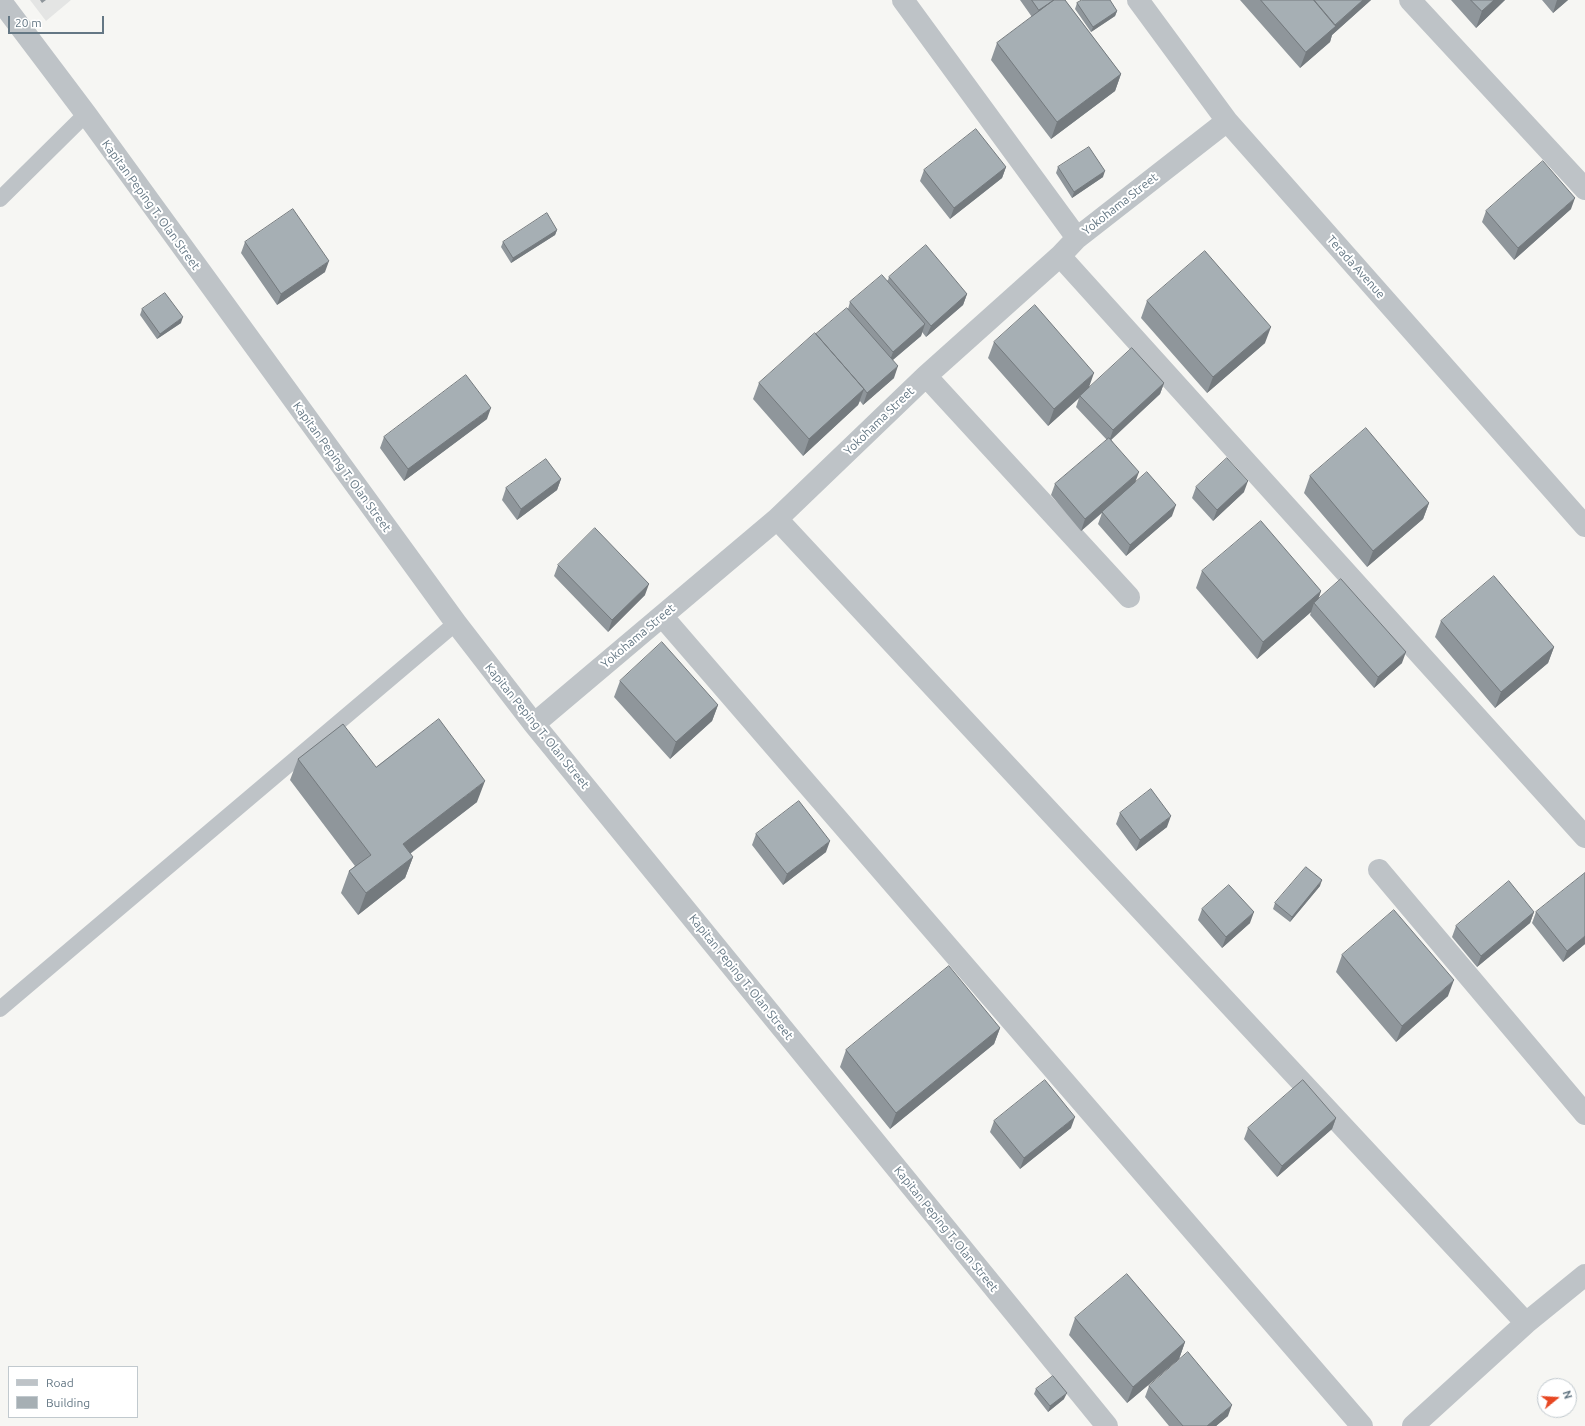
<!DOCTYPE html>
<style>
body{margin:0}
#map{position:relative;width:1585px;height:1426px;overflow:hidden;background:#f6f6f3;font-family:Ubuntu,sans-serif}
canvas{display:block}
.legend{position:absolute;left:8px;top:1366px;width:130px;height:52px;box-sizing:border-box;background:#fff;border:1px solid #c1c9ce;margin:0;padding:5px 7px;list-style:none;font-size:12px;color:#647784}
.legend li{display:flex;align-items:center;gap:8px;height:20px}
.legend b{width:20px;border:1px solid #c1c9ce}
.north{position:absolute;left:1537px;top:1378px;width:40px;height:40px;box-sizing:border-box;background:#fff;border:1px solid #c1c9ce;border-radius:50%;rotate:72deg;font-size:11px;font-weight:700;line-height:16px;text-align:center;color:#647784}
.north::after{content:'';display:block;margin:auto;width:14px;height:18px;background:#e74722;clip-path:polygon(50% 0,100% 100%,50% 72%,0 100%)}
.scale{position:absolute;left:8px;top:16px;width:96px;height:18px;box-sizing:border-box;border:2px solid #647784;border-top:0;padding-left:5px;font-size:12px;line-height:14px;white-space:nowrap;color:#647784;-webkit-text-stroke:3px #fff;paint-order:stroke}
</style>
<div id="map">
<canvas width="1585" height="1426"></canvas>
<ul class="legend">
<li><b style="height:5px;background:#bec3c7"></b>Road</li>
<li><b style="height:11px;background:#a6afb4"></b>Building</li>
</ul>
<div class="north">N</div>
<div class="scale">20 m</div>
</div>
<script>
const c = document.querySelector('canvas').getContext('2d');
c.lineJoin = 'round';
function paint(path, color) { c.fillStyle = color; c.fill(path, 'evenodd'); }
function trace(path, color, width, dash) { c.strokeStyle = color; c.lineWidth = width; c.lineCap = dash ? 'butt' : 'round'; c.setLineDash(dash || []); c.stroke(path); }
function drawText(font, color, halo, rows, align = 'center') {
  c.font = font + ' Ubuntu,sans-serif'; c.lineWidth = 4; c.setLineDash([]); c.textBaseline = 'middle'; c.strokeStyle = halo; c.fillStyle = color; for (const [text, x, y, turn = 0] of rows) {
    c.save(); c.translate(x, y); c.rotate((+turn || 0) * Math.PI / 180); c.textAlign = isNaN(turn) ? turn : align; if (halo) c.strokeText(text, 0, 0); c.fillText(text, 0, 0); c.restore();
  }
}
const built = new Path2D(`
 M30 0H71L46 21Z`);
const service = new Path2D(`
 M0 199 86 114
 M0 1009 456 623`);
const minor = new Path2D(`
 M0 0 86 114 456 623 534 724 1107 1426
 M903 0 1077 238
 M1138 0 1227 121 1585 526
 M1410 0 1585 189
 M1060 256 1585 837
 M926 376 1129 597
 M777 519 1526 1323
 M662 616 1362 1426
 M534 724 777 519 926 376 1060 256 1077 238 1227 121
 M1379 870 1585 1114
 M1413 1426 1526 1323 1585 1275`);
const wall = new Path2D(`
 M40 0H46L42 3Z
 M1020 0H1066H1065L1121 74 1115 91 1051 139 991 60 997 43 1032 17Z
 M1240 0H1371L1332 35 1330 42 1300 68Z
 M1451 0H1505L1476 28Z
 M1542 0H1568L1553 13Z
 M1077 3 1117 11 1115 16 1091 32 1075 9Z
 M1006 167 1002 178 950 219 920 181 924 170Z
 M1058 167 1103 177 1072 198 1056 173Z
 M1571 209 1514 260 1482 222 1486 211Z
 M557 230 555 235 511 263 501 247 503 242Z
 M245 242 325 272 277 305 241 253Z
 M889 277 967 294 963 305 926 337 922 332 921 336 893 360 894 378 863 405 860 401 858 405 803 456 753 399 759 383 816 334 848 309 850 302 888 280Z
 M1147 301 1265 343 1207 393 1141 318Z
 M142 309 181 323 157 339 140 315Z
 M994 342 1089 387 1164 383 1160 394 1111 439 1135 482 1172 516 1126 556 1098 524 1102 513 1081 531 1051 495 1055 484 1107 440 1076 407 1079 398 1048 426 988 358Z
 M487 419 404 481 380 448 384 437Z
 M1310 476 1429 503 1423 519 1367 567 1304 493Z
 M561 479 557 490 517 520 502 500 506 488Z
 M1196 487 1244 492 1213 521 1192 498Z
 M558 565 645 595 608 632 554 576Z
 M1202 571 1321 591 1318 599 1402 663 1374 688 1310 615 1311 612 1257 659 1196 588Z
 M1441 621 1554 647 1548 663 1495 708 1435 637Z
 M620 681 718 705 712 721 670 759 614 697Z
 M298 759 376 767 477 802 410 854 413 857 405 878 358 915 341 893 349 871 355 866 290 780Z
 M1120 813 1167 827 1136 851 1116 824Z
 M756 834 826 852 783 885 752 845Z
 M1320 886 1290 922 1273 909 1275 903Z
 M1202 909 1250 923 1222 948 1198 920Z
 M1534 912 1530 923 1477 967 1452 937 1456 926Z
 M1536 912 1585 944 1563 962 1532 923Z
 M1342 955 1448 996 1396 1042 1336 972Z
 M1000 1028 994 1044 890 1129 840 1067 846 1050Z
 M1336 1118 1332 1129 1277 1177 1244 1139 1248 1128Z
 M994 1121 1071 1128 1020 1169 990 1132Z
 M1075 1318 1185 1342 1179 1359 1127 1403 1069 1335Z
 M1149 1386 1228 1416 1216 1426H1169L1145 1397Z
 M1036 1389 1064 1399 1048 1412 1034 1394Z`);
const shadedWall = new Path2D(`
 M1054 0H1066L1035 21 1039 10Z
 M1363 0H1371L1332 35 1330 42 1300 68 1306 52Z
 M1494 0H1505L1476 28 1482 11Z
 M1557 0H1568L1553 13Z
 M1117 11 1115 16 1091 32 1093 27Z
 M1121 74 1115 91 1051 139 1057 122Z
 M1006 167 1002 178 950 219 954 208Z
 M1105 171 1103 177 1072 198 1074 192Z
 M1575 198 1571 209 1514 260 1518 248Z
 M557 230 555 235 511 263 513 258Z
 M329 261 325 272 277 305 281 294Z
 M967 294 963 305 926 337 931 326Z
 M183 317 181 323 157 339 160 334Z
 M925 324 921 336 889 363 893 352Z
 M1271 327 1265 343 1207 393 1213 377Z
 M898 366 894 378 863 405 867 393Z
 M1094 373 1088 390 1080 396 1079 398 1048 426 1054 409Z
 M1164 383 1160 394 1109 442 1113 430Z
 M864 389 858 405 803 456 809 439Z
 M491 408 487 419 404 481 408 469Z
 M1139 472 1135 483 1081 531 1085 519Z
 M561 479 557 490 517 520 521 509Z
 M1248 481 1244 492 1213 521 1217 510Z
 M1429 503 1423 519 1367 567 1373 551Z
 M1176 505 1172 516 1126 556 1130 545Z
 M649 584 645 595 608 632 612 620Z
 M1321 591 1316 606 1314 603 1311 612 1257 659 1263 642Z
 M1554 647 1548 663 1495 708 1501 692Z
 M1406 652 1402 663 1374 688 1378 677Z
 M718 705 712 721 670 759 676 742Z
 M485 781 477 802 395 865 403 844Z
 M1171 816 1167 827 1136 851 1140 840Z
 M830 841 826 852 783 885 787 874Z
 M413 857 405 878 358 915 366 893Z
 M1322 880 1320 886 1290 922 1292 917Z
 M1254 912 1250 923 1222 948 1226 937Z
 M1534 912 1530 923 1477 967 1481 956Z
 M1585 936V944L1563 962 1567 951Z
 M1454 980 1448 996 1396 1042 1402 1026Z
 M1000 1028 994 1044 890 1129 896 1113Z
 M1075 1117 1071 1128 1020 1169 1024 1158Z
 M1336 1118 1332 1129 1277 1177 1282 1166Z
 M1185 1342 1179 1359 1127 1403 1133 1387Z
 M1067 1393 1064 1399 1048 1412 1050 1406Z
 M1232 1405 1228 1416 1216 1426H1207Z`);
const building = new Path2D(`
 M1032 0H1054L1039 10Z
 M1054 0H1065L1121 74 1057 122 997 43Z
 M1082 0H1110L1117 11 1093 27 1077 3Z
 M1261 0H1314L1336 26 1306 52Z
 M1314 0H1363L1335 25Z
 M1471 0H1494L1482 11Z
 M976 129 1006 167 954 208 924 170Z
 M1089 147 1105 171 1074 192 1058 167Z
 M1543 161 1575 198 1518 248 1486 211Z
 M293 209 329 261 281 294 245 242Z
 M547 213 557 230 513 258 503 242Z
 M926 245 967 294 931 326 889 277Z
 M1205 251 1271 327 1213 377 1147 301Z
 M882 275 925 324 893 352 850 302Z
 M165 293 183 317 160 334 142 309Z
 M1035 305 1094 373 1054 409 994 342Z
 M847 308 898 366 867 393 864 389 816 334Z
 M815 333 864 389 809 439 759 383Z
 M1132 348 1164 383 1113 430 1080 396Z
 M466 375 491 408 408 469 384 437Z
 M1366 428 1429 503 1373 551 1310 476Z
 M1109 438 1139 472 1085 519 1055 484Z
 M1227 458 1248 481 1217 510 1196 487Z
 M546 459 561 479 521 509 506 488Z
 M1147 472 1176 505 1130 545 1102 512Z
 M1261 521 1321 591 1263 642 1202 571Z
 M595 528 649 584 612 620 558 565Z
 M1494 576 1554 647 1501 692 1441 621Z
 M1341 579 1406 652 1378 677 1314 603Z
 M662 642 718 705 676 742 620 681Z
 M439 719 485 781 403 844 413 857 366 893 349 871 371 855 298 759 343 724 376 767Z
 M1151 789 1171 816 1140 840 1120 813Z
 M799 801 830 841 787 874 756 834Z
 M1306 867 1322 880 1292 917 1275 903Z
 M1585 873V936L1567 951 1536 912Z
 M1509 881 1534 912 1481 956 1456 926Z
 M1229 885 1254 912 1226 937 1202 909Z
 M1394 910 1454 980 1402 1026 1342 955Z
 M949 966 1000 1028 896 1113 846 1050Z
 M1045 1080 1075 1117 1024 1158 994 1121Z
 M1303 1080 1336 1118 1282 1166 1248 1128Z
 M1127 1274 1185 1342 1133 1387 1075 1318Z
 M1188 1352 1232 1405 1207 1426H1183L1149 1386Z
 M1053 1376 1067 1393 1050 1406 1036 1389Z`);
const streetNames = [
 ["Yokohama Street",1120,204,-38],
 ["Kapitan Peping T. Olan Street",151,205,54],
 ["Terada Avenue",1356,267,48],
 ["Yokohama Street",879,421,-44],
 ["Kapitan Peping T. Olan Street",342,467,54],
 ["Yokohama Street",638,636,-40],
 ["Kapitan Peping T. Olan Street",537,726,51],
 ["Kapitan Peping T. Olan Street",741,977,51],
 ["Kapitan Peping T. Olan Street",946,1229,51]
];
paint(built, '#e4e5e4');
trace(service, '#bec3c7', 16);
trace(minor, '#bec3c7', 22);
paint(wall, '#8f969b');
paint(shadedWall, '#747a7e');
paint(building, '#a6afb4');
trace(building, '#747a7e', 1);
drawText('12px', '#647784', '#fff', streetNames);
</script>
